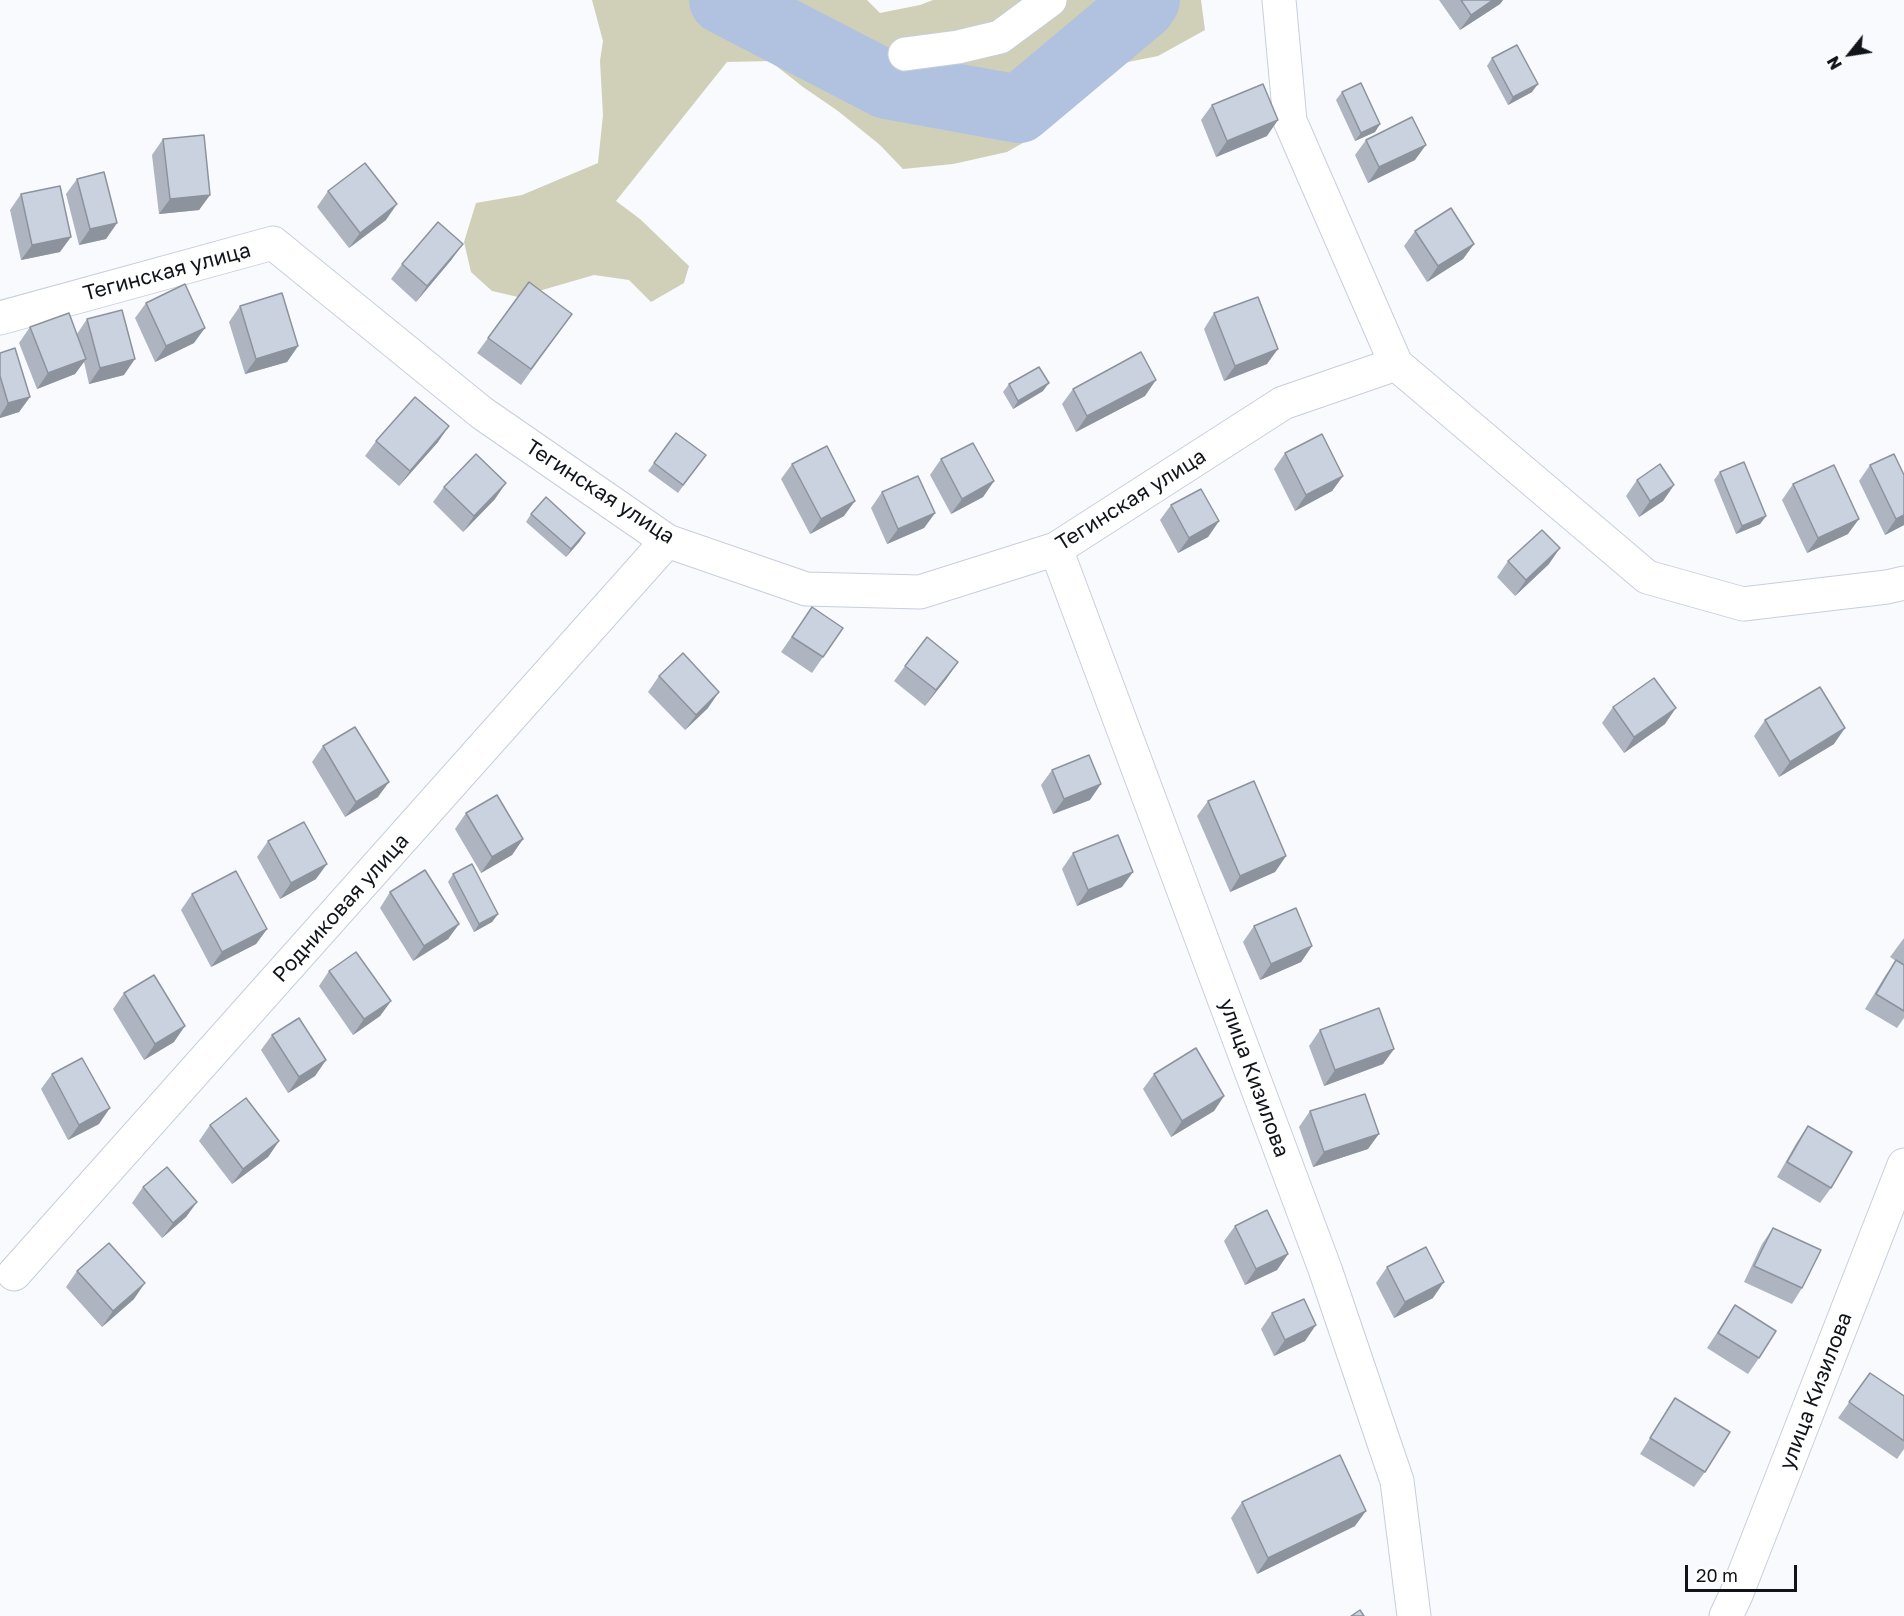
<!DOCTYPE html>
<meta charset="utf-8">
<style>
body{margin:0}
#map{position:relative;width:1904px;height:1616px;overflow:hidden;background:#f8fafd;font-family:"Golos Text",sans-serif}
canvas{display:block}
.north{position:absolute;left:1820px;top:24px;width:60px;height:60px;-webkit-text-stroke:4px #fff;paint-order:stroke;rotate:240deg;font-size:16px;font-weight:700;line-height:24px;text-align:center;color:#111419}
.north::after{content:'';display:block;margin:auto;width:21px;height:27px;background:#111419;clip-path:polygon(50% 0,100% 100%,50% 72%,0 100%)}
.scale{position:absolute;left:1685px;top:1565px;width:112px;height:27px;box-sizing:border-box;border:3px solid #111419;border-top:0;padding-left:8px;font-size:18px;line-height:21px;white-space:nowrap;color:#111419;-webkit-text-stroke:4px #fff;paint-order:stroke}
</style>
<div id="map">
<canvas width="1904" height="1616"></canvas>
<div class="north">N</div>
<div class="scale">20 m</div>
</div>
<script>
const c = document.querySelector('canvas').getContext('2d');
c.lineJoin = 'round';
function paint(path, color) { c.fillStyle = color; c.fill(path, 'evenodd'); }
function trace(path, color, width, dash) { c.strokeStyle = color; c.lineWidth = width; c.lineCap = dash ? 'butt' : 'round'; c.setLineDash(dash || []); c.stroke(path); }
function drawText(font, color, halo, rows, align = 'center') {
  c.font = font + ' "Golos Text",sans-serif'; c.lineWidth = 4.5; c.setLineDash([]); c.textBaseline = 'middle'; c.strokeStyle = halo; c.fillStyle = color; for (const [text, x, y, turn = 0] of rows) {
    c.save(); c.translate(x, y); c.rotate((+turn || 0) * Math.PI / 180); c.textAlign = isNaN(turn) ? turn : align; if (halo) c.strokeText(text, 0, 0); c.fillText(text, 0, 0); c.restore();
  }
}
const green = new Path2D(`
 M592 0H867L880 13 920 5 933 0H1201L1205 30 1158 56 1103 67 1058 97 1028 140 1007 152 953 164 903 169 880 145 838 111 803 87 770 61 727 62 616 201 640 219 689 266 684 283 651 302 629 280 594 275 518 297 492 291 471 272 464 242 476 203 522 195 598 163 603 115 600 61 603 41Z`);
const river = new Path2D(`
 M723 0 887 85 1019 109 1142 6 1146 0`);
const minor = new Path2D(`
 M1279 0 1290 121 1396 364
 M905 54 958 47 1000 37 1050 0
 M0 318 273 243 482 413 667 541 806 589 920 592 1056 549 1283 403 1396 364 1647 577 1743 604 1887 587 1904 583
 M1056 549 1325 1269 1397 1481 1414 1616
 M14 1274 667 541
 M1726 1616 1736 1595 1904 1165`);
const wall = new Path2D(`
 M1439 0H1503L1500 4 1460 30Z
 M1492 58 1532 92 1508 105 1487 66Z
 M1342 92 1380 124 1375 132 1355 141 1336 100Z
 M1212 105 1267 136 1216 157 1201 120Z
 M163 139 210 195 199 210 159 214 152 155Z
 M1366 140 1415 160 1368 183 1355 155Z
 M77 179 117 223 106 239 79 245 66 194Z
 M328 191 386 220 349 248 317 207Z
 M21 194 60 252 21 260 10 210Z
 M1415 231 1474 244 1463 259 1427 282 1404 246Z
 M452 259 416 302 391 279 402 264Z
 M146 303 194 343 155 362 135 318Z
 M240 306 298 346 287 362 245 374 229 322Z
 M1214 313 1267 364 1224 381 1204 329Z
 M87 319 124 375 89 384 84 362 75 374 37 389 19 343 30 327 77 334Z
 M561 329 521 385 477 353 488 338Z
 M0 353 30 397 19 412 0 418Z
 M1009 384 1043 391 1013 409 1003 392Z
 M1073 389 1145 396 1076 432 1062 404Z
 M676 433 706 455 678 493 648 471Z
 M376 441 438 442 399 486 365 456Z
 M1285 453 1343 476 1332 491 1295 511 1274 469Z
 M941 459 994 481 983 497 951 514 930 475Z
 M792 464 844 516 810 534 781 479Z
 M1870 465 1904 525 1885 535 1859 481Z
 M1720 472 1766 516 1760 524 1736 534 1714 480Z
 M1637 480 1674 485 1663 501 1639 517 1626 496Z
 M1793 484 1848 534 1807 553 1782 500Z
 M444 487 495 499 463 532 433 502Z
 M882 492 935 513 924 528 887 544 871 508Z
 M1171 505 1219 521 1208 537 1178 553 1160 520Z
 M531 514 580 541 566 557 526 522Z
 M1508 561 1549 564 1515 596 1497 577Z
 M812 607 843 628 812 673 781 652Z
 M905 666 947 678 925 706 894 681Z
 M659 676 708 708 685 730 648 692Z
 M1613 707 1665 724 1624 753 1602 723Z
 M1765 720 1834 744 1779 777 1754 736Z
 M323 746 378 797 345 817 312 762Z
 M1052 770 1090 800 1053 814 1041 785Z
 M1208 801 1286 856 1275 872 1230 892 1197 816Z
 M466 813 523 839 512 855 481 873 455 829Z
 M268 841 316 879 280 899 257 857Z
 M1073 853 1122 887 1077 906 1062 869Z
 M453 874 498 914 492 922 474 932 448 882Z
 M390 892 459 924 448 939 413 961 380 908Z
 M192 894 267 929 256 944 211 967 181 910Z
 M1254 926 1312 946 1301 962 1260 980 1243 942Z
 M1904 938V1018L1897 1028 1865 1009 1885 976 1896 961 1890 957Z
 M329 971 391 1001 380 1016 353 1035 319 986Z
 M124 993 174 1042 144 1060 113 1009Z
 M1320 1030 1394 1049 1383 1064 1324 1086 1309 1046Z
 M272 1035 326 1060 315 1076 288 1093 261 1050Z
 M52 1074 99 1124 68 1140 41 1089Z
 M1154 1074 1224 1096 1214 1111 1171 1137 1143 1089Z
 M1310 1111 1368 1149 1313 1167 1299 1127Z
 M210 1125 279 1141 268 1157 232 1184 199 1141Z
 M1808 1126 1831 1188 1820 1203 1777 1177 1797 1142Z
 M143 1187 197 1202 186 1217 162 1238 132 1203Z
 M1235 1226 1288 1254 1277 1270 1245 1285 1224 1241Z
 M1773 1228 1802 1288 1792 1304 1744 1282 1762 1244Z
 M1387 1267 1433 1298 1394 1318 1376 1283Z
 M77 1271 134 1299 102 1327 66 1287Z
 M1735 1305 1759 1358 1748 1374 1707 1348Z
 M1272 1313 1305 1341 1274 1356 1261 1329Z
 M1870 1373 1904 1396V1449L1897 1459 1838 1418Z
 M1675 1398 1705 1472 1694 1487 1640 1454Z
 M1242 1502 1355 1526 1257 1574 1231 1518Z`);
const shadedWall = new Path2D(`
 M1493 0H1503L1500 4 1460 30 1471 15Z
 M1538 84 1532 92 1508 105 1513 97Z
 M1278 120 1267 136 1216 157 1227 141Z
 M1380 124 1375 132 1355 141 1361 133Z
 M1426 145 1415 160 1368 183 1379 167Z
 M210 195 199 210 159 214 170 199Z
 M397 204 386 220 349 248 360 233Z
 M117 223 106 239 79 245 90 229Z
 M71 237 60 252 21 260 32 245Z
 M463 244 452 259 416 302 427 286Z
 M1474 244 1463 259 1427 282 1438 266Z
 M205 328 194 343 155 362 166 346Z
 M298 346 287 362 245 374 256 359Z
 M1278 349 1267 364 1224 381 1235 366Z
 M86 359 75 374 37 389 48 373Z
 M135 359 124 375 89 384 100 368Z
 M1156 380 1145 396 1076 432 1087 416Z
 M1049 383 1043 391 1013 409 1018 401Z
 M30 397 19 412 0 418V416L8 403Z
 M449 426 438 442 399 486 410 471Z
 M1343 476 1332 491 1295 511 1306 495Z
 M994 481 983 497 951 514 962 499Z
 M506 483 495 499 463 532 474 516Z
 M1674 485 1663 501 1639 517 1650 501Z
 M855 501 844 516 810 534 821 519Z
 M935 513 924 528 887 544 898 529Z
 M1904 515V525L1885 535 1896 519Z
 M1766 516 1760 524 1736 534 1742 526Z
 M1859 519 1848 534 1807 553 1818 538Z
 M1219 521 1208 537 1178 553 1189 538Z
 M585 533 580 541 566 557 571 549Z
 M1560 548 1549 564 1515 596 1526 580Z
 M958 662 947 678 925 706 936 690Z
 M719 692 708 708 685 730 696 715Z
 M1676 708 1665 724 1624 753 1634 737Z
 M1845 728 1834 744 1779 777 1790 762Z
 M389 782 378 797 345 817 356 802Z
 M1101 784 1090 800 1053 814 1064 799Z
 M523 839 512 855 481 873 492 857Z
 M1286 856 1275 872 1230 892 1240 876Z
 M327 864 316 879 280 899 291 883Z
 M1133 872 1122 887 1077 906 1088 890Z
 M498 914 492 922 474 932 479 924Z
 M459 924 448 939 413 961 424 946Z
 M267 929 256 944 211 967 222 952Z
 M1312 946 1301 962 1260 980 1271 964Z
 M391 1001 380 1016 353 1035 364 1019Z
 M185 1026 174 1042 144 1060 155 1044Z
 M1394 1049 1383 1064 1324 1086 1335 1070Z
 M326 1060 315 1076 288 1093 299 1077Z
 M1224 1096 1214 1111 1171 1137 1182 1121Z
 M110 1108 99 1124 68 1140 79 1125Z
 M1379 1134 1368 1149 1313 1167 1324 1152Z
 M279 1141 268 1157 232 1184 243 1169Z
 M197 1202 186 1217 162 1238 173 1223Z
 M1288 1254 1277 1270 1245 1285 1256 1269Z
 M1444 1282 1433 1298 1394 1318 1405 1302Z
 M145 1283 134 1299 102 1327 113 1311Z
 M1316 1325 1305 1341 1274 1356 1285 1340Z
 M1366 1511 1355 1526 1257 1574 1268 1558Z`);
const building = new Path2D(`
 M1461 0H1493L1471 15Z
 M1517 45 1538 84 1513 97 1492 58Z
 M1361 83 1380 124 1361 133 1342 92Z
 M1263 84 1278 120 1227 141 1212 105Z
 M1412 117 1426 145 1379 167 1366 140Z
 M204 135 210 195 170 199 163 139Z
 M365 163 397 204 360 233 328 191Z
 M104 172 117 223 90 229 77 179Z
 M60 186 71 237 32 245 21 194Z
 M1451 208 1474 244 1438 266 1415 231Z
 M438 222 463 244 427 286 402 264Z
 M529 282 572 314 531 369 488 338Z
 M185 284 205 328 166 346 146 303Z
 M282 293 298 346 256 359 240 306Z
 M1258 297 1278 349 1235 366 1214 313Z
 M122 310 135 359 100 368 87 319Z
 M69 313 86 359 48 373 30 327Z
 M15 348 30 397 8 403 0 376V353Z
 M1141 352 1156 380 1087 416 1073 389Z
 M1039 367 1049 383 1018 401 1009 384Z
 M415 397 449 426 410 471 376 441Z
 M676 433 706 455 683 485 654 463Z
 M1322 434 1343 476 1306 495 1285 453Z
 M973 443 994 481 962 499 941 459Z
 M827 446 855 501 821 519 792 464Z
 M476 454 506 483 474 516 444 487Z
 M1894 454 1904 475V515L1896 519 1870 465Z
 M1744 462 1766 516 1742 526 1720 472Z
 M1660 464 1674 485 1650 501 1637 480Z
 M1834 465 1859 519 1818 538 1793 484Z
 M918 476 935 513 898 529 882 492Z
 M1201 489 1219 521 1189 538 1171 505Z
 M546 497 585 533 571 549 531 514Z
 M1542 530 1560 548 1526 580 1508 561Z
 M812 607 843 628 823 657 792 637Z
 M927 637 958 662 936 690 905 666Z
 M683 653 719 692 696 715 659 676Z
 M1654 678 1676 708 1634 737 1613 707Z
 M1820 687 1845 728 1790 762 1765 720Z
 M355 727 389 782 356 802 323 746Z
 M1089 755 1101 784 1064 799 1052 770Z
 M1254 781 1286 856 1240 876 1208 801Z
 M497 795 523 839 492 857 466 813Z
 M304 822 327 864 291 883 268 841Z
 M1118 835 1133 872 1088 890 1073 853Z
 M472 864 498 914 479 924 453 874Z
 M425 870 459 924 424 946 390 892Z
 M236 871 267 929 222 952 192 894Z
 M1296 908 1312 946 1271 964 1254 926Z
 M356 952 391 1001 364 1019 329 971Z
 M1896 960 1904 965V1011L1876 994Z
 M154 975 185 1026 155 1044 124 993Z
 M1379 1008 1394 1049 1335 1070 1320 1030Z
 M299 1018 326 1060 299 1077 272 1035Z
 M1196 1048 1224 1096 1182 1121 1154 1074Z
 M82 1058 110 1108 79 1125 52 1074Z
 M1365 1094 1379 1134 1324 1152 1310 1111Z
 M246 1098 279 1141 243 1169 210 1125Z
 M1808 1126 1852 1152 1831 1188 1787 1162Z
 M167 1167 197 1202 173 1223 143 1187Z
 M1267 1210 1288 1254 1256 1269 1235 1226Z
 M1773 1228 1821 1250 1802 1288 1754 1266Z
 M109 1243 145 1283 113 1311 77 1271Z
 M1426 1247 1444 1282 1405 1302 1387 1267Z
 M1304 1299 1316 1325 1285 1340 1272 1313Z
 M1735 1305 1776 1331 1759 1358 1718 1333Z
 M1870 1373 1904 1396V1441L1849 1402Z
 M1675 1398 1730 1432 1705 1472 1650 1438Z
 M1340 1455 1366 1511 1268 1558 1242 1502Z
 M1360 1610 1364 1616H1351Z`);
const streetNames = [
 ["Тегинская улица",167,272,-15],
 ["Тегинская улица",600,492,33],
 ["Тегинская улица",1131,500,-32],
 ["Родниковая улица",341,908,-48],
 ["улица Кизилова",1254,1078,70],
 ["улица Кизилова",1816,1391,-69]
];
paint(green, '#d0cfb8');
trace(river, '#b0c2e0', 68);
trace(minor, '#c7cfdd', 35);
trace(minor, '#fff', 33);
paint(wall, '#aeb5c1');
paint(shadedWall, '#8d939d');
paint(building, '#cad2e0');
trace(building, '#8d939d', 1.5);
drawText('21px', '#111419', '#fff', streetNames);
</script>
